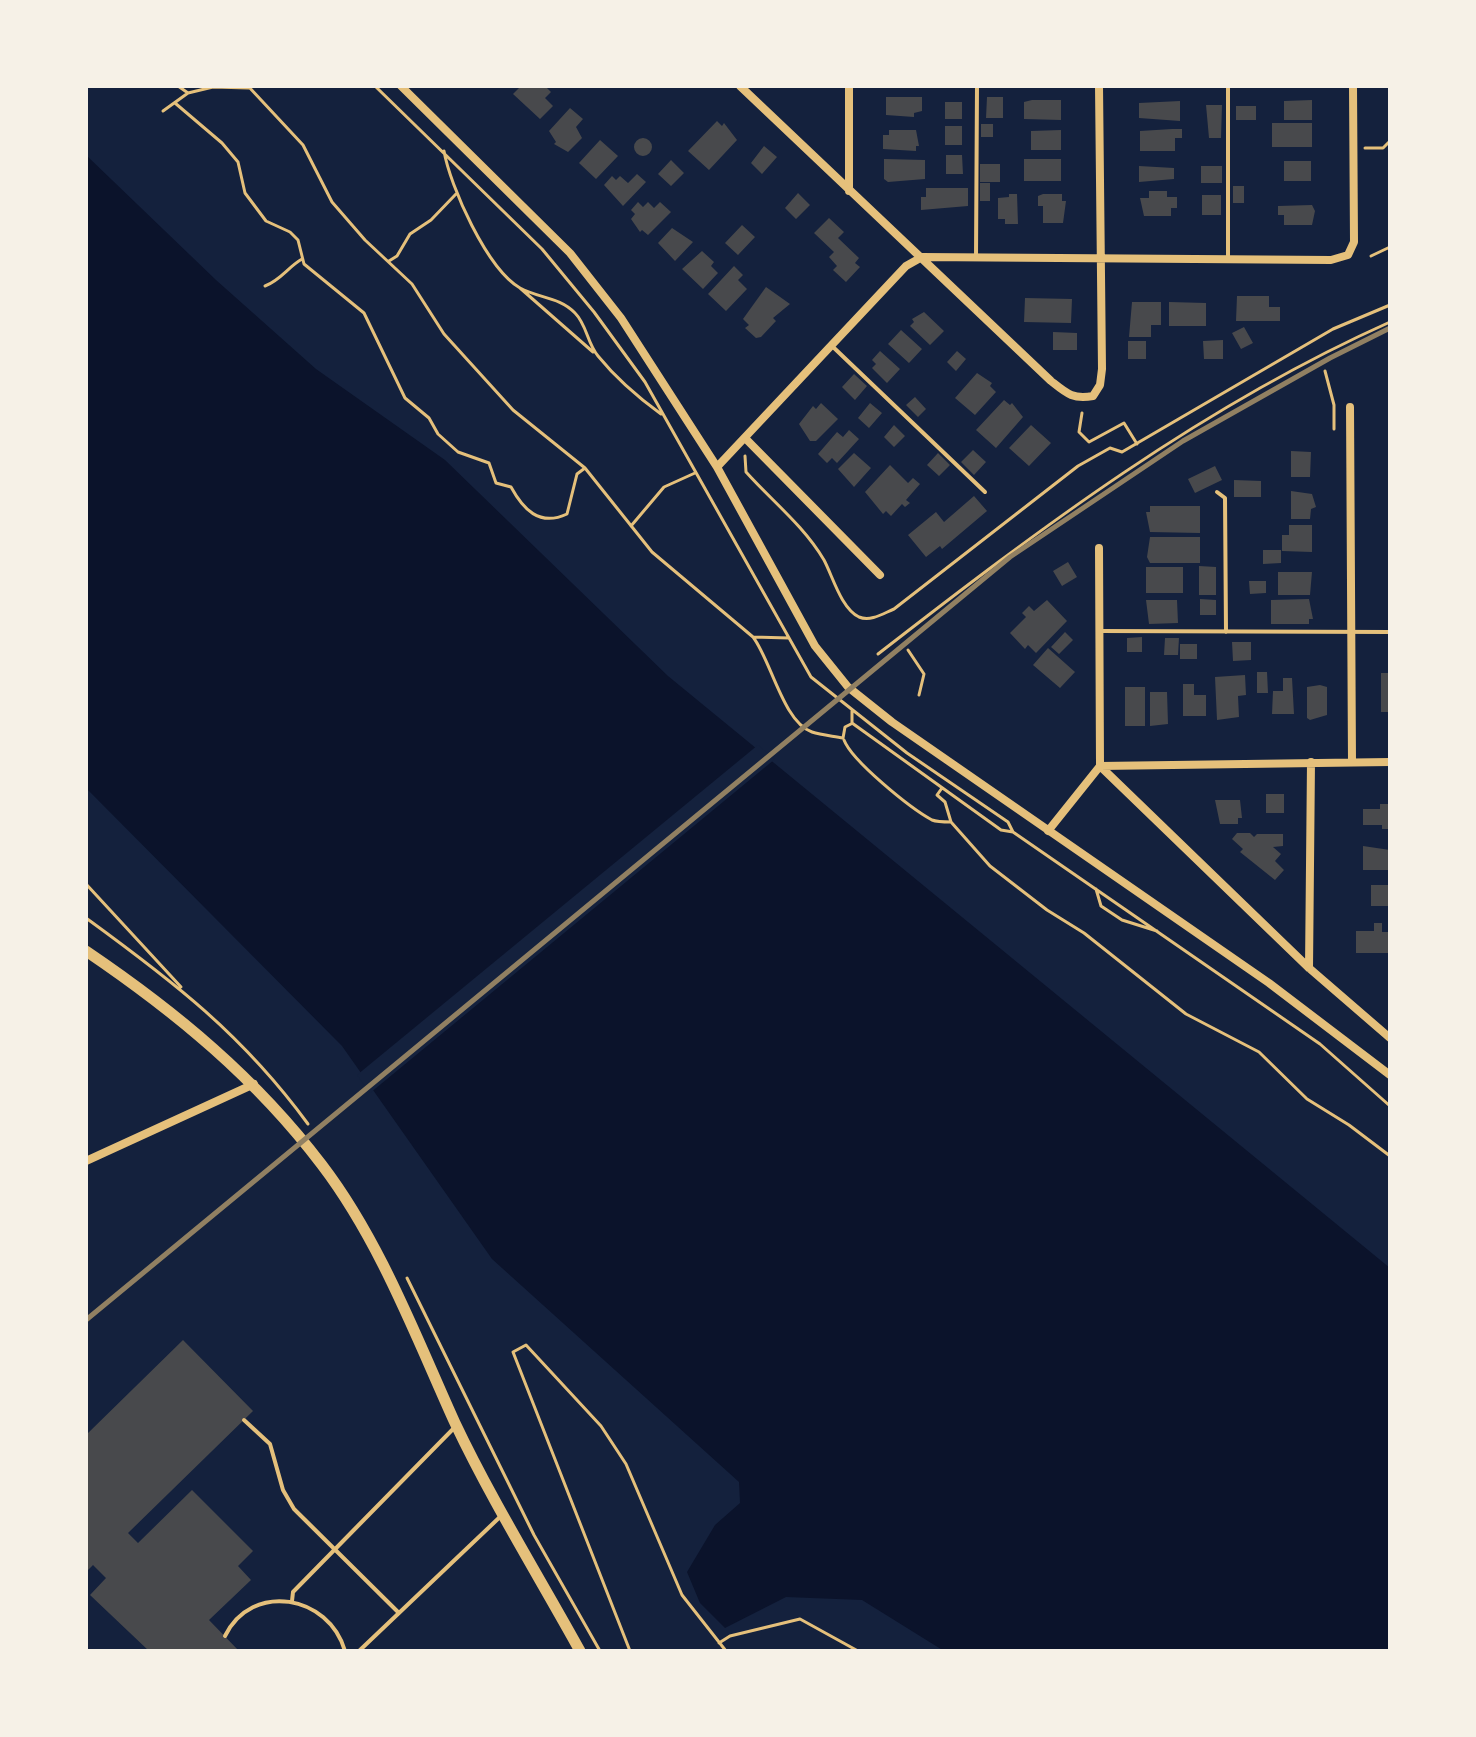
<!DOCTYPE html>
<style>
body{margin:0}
#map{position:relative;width:1476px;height:1737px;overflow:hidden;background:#14213d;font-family:"Alegreya Sans",sans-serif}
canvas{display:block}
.frame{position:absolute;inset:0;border:88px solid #f6f1e7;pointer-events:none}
</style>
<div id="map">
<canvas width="1476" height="1737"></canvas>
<div class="frame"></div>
</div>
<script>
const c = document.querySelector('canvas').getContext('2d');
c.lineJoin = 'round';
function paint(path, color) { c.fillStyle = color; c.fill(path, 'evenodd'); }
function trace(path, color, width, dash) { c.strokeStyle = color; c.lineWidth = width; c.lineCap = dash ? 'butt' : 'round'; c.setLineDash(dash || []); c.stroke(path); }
const water = new Path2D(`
 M86 155 216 280 316 369 445 460 668 676 1390 1268V1651H944L862 1600 786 1597 725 1628 700 1603 687 1572 715 1525 740 1503 739 1482 492 1259 342 1046 86 788Z`);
const pier = new Path2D(`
 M758 745 775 759 370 1093 357 1075Z`);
const building = new Path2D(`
 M521 86H545L551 92 545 98 553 106 540 119 513 94Z
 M886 97H922V111L914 113V117L886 115Z
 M987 97H1003V118H986Z
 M1032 100H1061V120L1024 119V102Z
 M1312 100V120H1284V101Z
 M1180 101V121L1139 118V103Z
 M945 102H962V119H945Z
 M1206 105H1222L1221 138H1209Z
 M1236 106H1256V120H1236Z
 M570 108 583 119 576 127 582 138 568 152 554 144 556 142 549 131Z
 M717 121 722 126 724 123 737 140 709 170 688 151Z
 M1272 123H1312V147H1272Z
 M981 124H993V137H981Z
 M945 126H962V145H945Z
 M1172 129H1182V138H1175V151H1140V131Z
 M889 130H916L919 146H916V151L883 149V135H889Z
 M1061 130V150H1031V131Z
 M634 147a9 9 0 1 1 18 0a9 9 0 1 1-18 0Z
 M600 140 618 156 596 179 579 163Z
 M764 146 777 157 762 174 751 163Z
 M946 155H962L963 174H946Z
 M884 159 925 160V179L888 182 884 179Z
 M1024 159H1061V181H1024Z
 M671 160 684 173 671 186 658 174Z
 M1284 161H1311V181H1284Z
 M980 164H1000V182H980Z
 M1139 166 1174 168V179L1139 182Z
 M1201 166H1222V183H1201Z
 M637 174 646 182 623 206 604 185 612 176 616 180 620 176 628 183Z
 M980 183H990V201H980Z
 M1233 186H1244V203H1233Z
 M926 188H968V206L921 210V197H926Z
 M1149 191H1167V197H1177V208H1171V216H1144L1140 198H1149Z
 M798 193 810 205 796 219 785 208Z
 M1009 194H1017L1018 224H1005V219H998V198L1009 197Z
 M1043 194H1062V201H1066L1063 223H1043V206H1038V196Z
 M1202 195H1221V215H1202Z
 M638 202 643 207 648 202 654 208 660 202 671 212 648 235 642 230 640 232 631 219 635 214 631 210Z
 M1312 205 1315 211 1312 225H1284V215H1278V206Z
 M829 218 844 232 838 238 859 258 855 263 860 267 846 282 833 270 837 266 829 257 834 252 814 233Z
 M742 225 755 237 738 255 725 243Z
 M672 228 693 242 675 261 658 243Z
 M702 251 714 262 711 266 718 273 703 289 682 269Z
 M734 266 743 275 738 280 747 289 726 311 708 294Z
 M766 287 790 304 773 318 776 321 761 337 756 338 745 328 749 325 743 319Z
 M1237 296H1269V307H1280V321H1236Z
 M1025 298 1072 299 1071 323 1024 322Z
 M1132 302H1161V325H1151V337H1129Z
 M1169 302 1206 303V326H1169Z
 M924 312 944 331 930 345 910 326 914 322 912 319Z
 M1244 327 1253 343 1241 349 1232 333Z
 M901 330 922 349 909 363 888 344Z
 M1053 332 1077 333V350H1053Z
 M1223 340V359H1204L1203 341Z
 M1128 341H1146V359H1128Z
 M880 351 900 369 887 383 872 368 876 364 872 360Z
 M957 351 966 359 956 371 947 362Z
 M977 373 992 383 990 386 996 392 975 415 955 398Z
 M854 374 867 386 855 400 842 387Z
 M915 397 926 409 918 417 906 405Z
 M1004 400 1010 405 1012 403 1023 417 996 448 976 430Z
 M821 403 838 419 816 441H810L799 424 813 406 816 409Z
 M870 403 882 413 869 428 858 418Z
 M894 425 905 436 894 447 884 437Z
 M1031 425 1051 443 1029 466 1009 448Z
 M849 430 859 439 837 463 832 458 827 463 818 454 837 432 843 437Z
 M973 450 986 462 974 475 961 462Z
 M1291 451 1311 452 1310 477H1291Z
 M854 453 871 468 854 487 838 469Z
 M938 453 950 465 939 476 927 465Z
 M890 465 908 483 913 478 920 484 906 500 910 503 905 507 902 504 891 516 886 511 883 514 865 492Z
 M1215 466 1222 480 1195 493 1188 479Z
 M1234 480 1261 481V497H1234Z
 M1291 491 1312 494 1316 507 1311 509 1310 519H1291Z
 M974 496 987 511 942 549 940 546 926 557 908 535 936 512 944 522Z
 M1150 506H1200V533L1150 532 1146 512H1150Z
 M1289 525H1312V552L1282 551V535H1289Z
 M1150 537H1200V563H1150L1147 557Z
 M1263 550H1281V563L1263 564Z
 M1068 562 1077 577 1062 586 1053 571Z
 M1199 566 1216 567V595H1199Z
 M1146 567H1183V593H1146Z
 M1278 572H1312L1310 595H1278Z
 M1249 581H1266V593L1250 594Z
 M1200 599 1216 600V615H1200Z
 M1309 599 1313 619H1309V624H1271V600Z
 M1047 600 1067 621 1036 653 1028 645 1025 649 1010 633 1026 617 1022 613 1029 606 1034 611Z
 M1146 600H1177L1178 623 1149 624Z
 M1065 632 1073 640 1059 654 1051 647Z
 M1142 637V652H1127V638Z
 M1165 638H1179L1178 655H1164Z
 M1232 642H1251V660L1233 661Z
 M1180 644H1197V659H1180Z
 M1048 648 1075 672 1060 688 1033 665Z
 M1257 672H1267L1268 693H1257Z
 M1381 673H1390V712H1381Z
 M1245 675 1246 695 1238 696 1239 717 1217 720 1215 677Z
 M1283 678H1292L1294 714H1272L1273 691H1283Z
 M1183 684H1194V695H1206V716H1183Z
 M1320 685 1327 687V715L1310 720 1307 718V687Z
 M1125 687H1145V726H1125Z
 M1150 692H1167L1168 724 1150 726Z
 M1266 794H1284V813H1266Z
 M1215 800H1240L1242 818H1238V824H1220Z
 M1380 804H1390V829H1382V825H1363V809H1380Z
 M1237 833H1250L1254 837 1257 834H1283V846L1273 847 1281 854 1275 861 1284 870 1275 880 1240 852 1243 849 1232 839Z
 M1363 846 1390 850V870H1363Z
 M1371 885H1390V906H1371Z
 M1374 923H1382V932H1390V953H1356V931H1374Z
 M183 1340 253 1411 128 1533 138 1543 192 1490 253 1551 238 1566 251 1580 209 1620 239 1651H149L90 1595 106 1578 93 1565 86 1572V1435Z`);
const path = new Path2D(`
 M248 86 303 145 332 202 365 240 412 284 444 334 513 410 585 468 652 552 753 637 789 638
 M375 86 542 249 594 312 645 382 811 677 907 753 1008 822 1013 832 1320 1044 1390 1106
 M188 93 213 87 249 88
 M175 103 222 143 238 162 245 193 266 221 290 232 298 240 304 264 364 313 405 398 429 418 438 434 458 452 489 463 496 483 511 487C523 509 539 527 567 514L577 474 585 468
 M163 111 188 93 178 86
 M1365 148H1383L1390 141
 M444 151C450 186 487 269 520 288 538 298 560 297 575 313 587 325 587 343 598 356 615 377 639 398 661 414
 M1371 256 1390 247
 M389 261 397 256 410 234 431 220 456 194
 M265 286C281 280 288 267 302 259
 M520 288 593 352
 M1325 371 1334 405V429
 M1082 413 1079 432 1089 442 1124 423 1137 444
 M745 456 746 472C773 502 803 525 824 560 833 577 841 608 859 617 871 622 884 613 894 609L1078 466 1110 448 1122 452 1333 329 1390 305
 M631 526 664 487 695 473
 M753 637C771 660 783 722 812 732 821 735 833 736 843 738L845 727 851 724
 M908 650 924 674 919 695
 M878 654C1039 529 1202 406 1390 322
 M852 711V723L1001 830 1013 832
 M844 740C852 761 910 808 932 820 937 822 945 822 951 822
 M942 788 937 795 945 802 951 822 990 866 1047 910 1084 933 1186 1014 1259 1052 1307 1099 1349 1125 1390 1156
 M86 884 181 987
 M1096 889 1101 906 1122 920 1157 931
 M86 918C174 982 243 1035 308 1124
 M407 1278 534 1535 600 1651
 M719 1643 730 1636 800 1619 858 1651
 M630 1651 513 1352 526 1345 601 1426 626 1464 682 1595 726 1651`);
const service = new Path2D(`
 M1228 86V257
 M976 257 977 86
 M832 346 985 492
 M1217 492 1225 498 1226 632
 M1100 631 1390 632
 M244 1420 270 1444 283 1490 294 1509 399 1613
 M292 1601 293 1592 455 1427
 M225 1636C252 1581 329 1595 345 1651
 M359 1651 502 1515`);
const minor = new Path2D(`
 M401 86 570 253 621 318 717 467 815 646 848 687 892 722 1269 983 1390 1075
 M740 86 1051 381C1066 393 1073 400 1093 396L1100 385 1102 369 1099 86
 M849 86V191
 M1350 407 1352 762
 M746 439 880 575
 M717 467 906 266 922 257 1331 260 1348 255 1354 242 1353 86
 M1099 548 1100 766 1309 968 1390 1038
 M1048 831 1100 766 1390 762
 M1309 968 1311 762
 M86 1161 254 1084`);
const tertiary = new Path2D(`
 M86 951C176 1012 256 1078 322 1165 380 1241 416 1337 455 1423 492 1501 538 1575 580 1651`);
const rail = new Path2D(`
 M86 1320 1010 557 1183 441 1330 358 1390 328`);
paint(water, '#0b132b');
paint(pier, '#14213d');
paint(building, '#48494c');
trace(path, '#e5c07b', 3);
trace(service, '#e5c07b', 4);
trace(minor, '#e5c07b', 8);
trace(tertiary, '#e5c07b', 11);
trace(rail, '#918062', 5);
</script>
